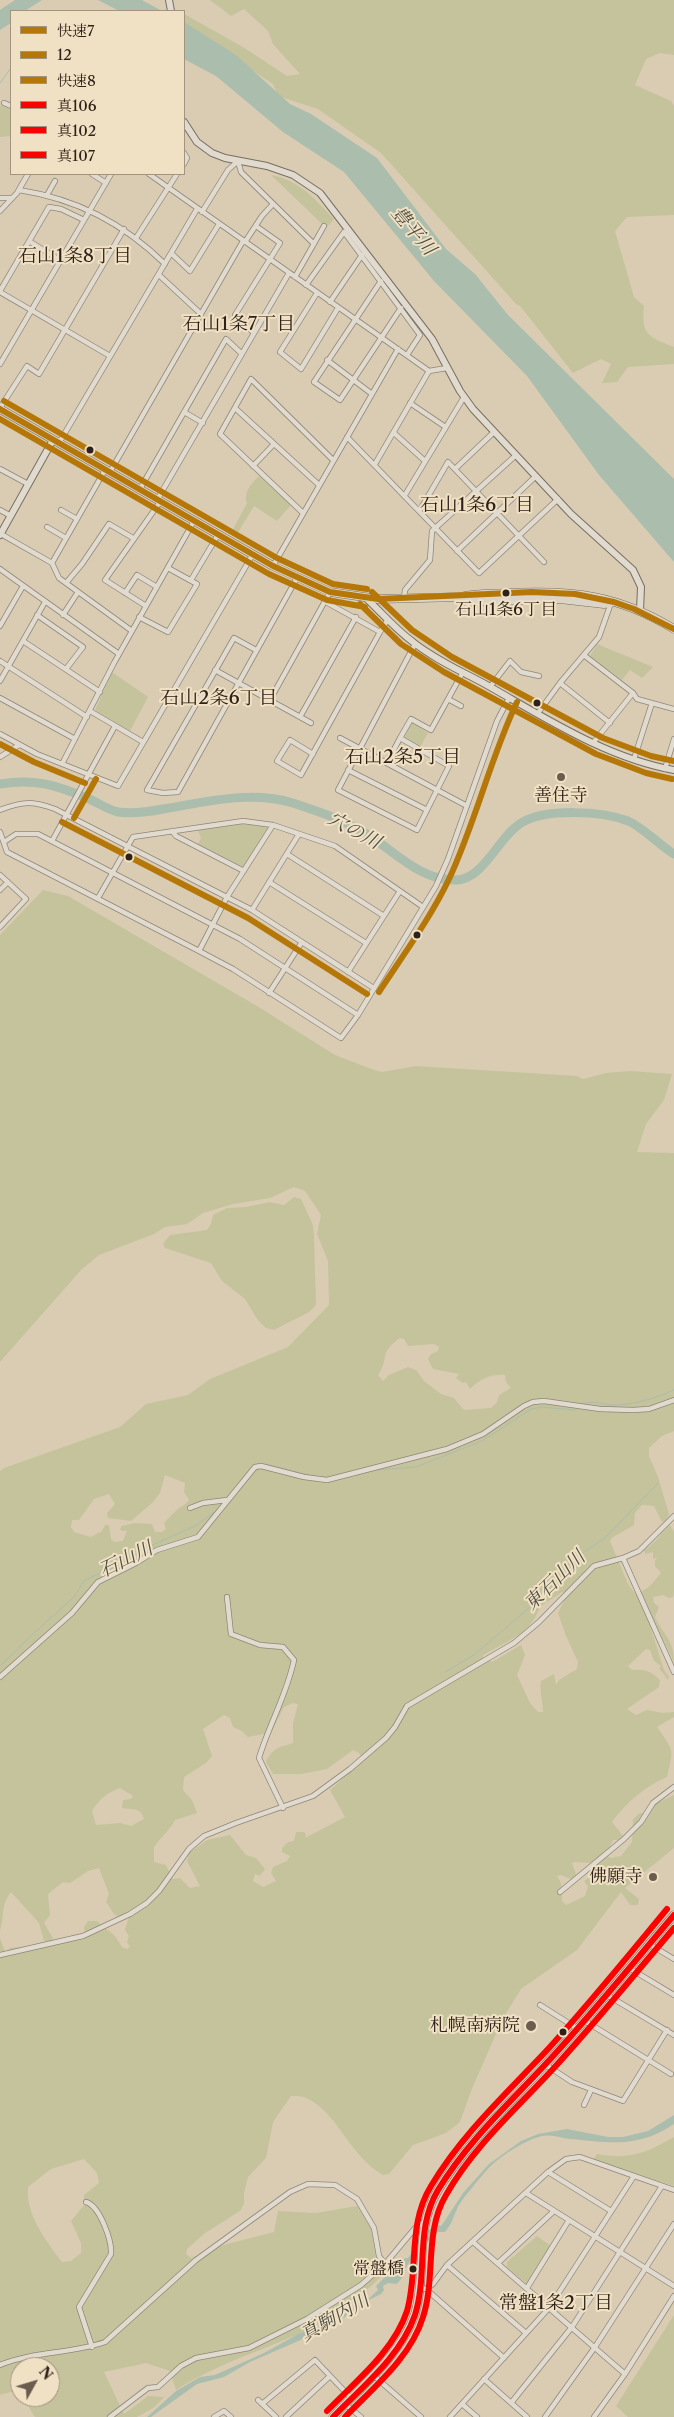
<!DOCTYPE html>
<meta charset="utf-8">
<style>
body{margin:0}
#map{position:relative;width:674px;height:2417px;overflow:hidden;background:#daccb3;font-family:"Libre Caslon Text","Noto Serif JP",serif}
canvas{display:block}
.legend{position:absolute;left:10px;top:10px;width:175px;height:165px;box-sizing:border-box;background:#f1e1c4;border:1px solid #a39480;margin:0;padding:6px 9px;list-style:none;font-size:15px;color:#2e2119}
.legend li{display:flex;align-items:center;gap:10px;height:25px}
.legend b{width:25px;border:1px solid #a39480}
.north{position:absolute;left:10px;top:2357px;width:50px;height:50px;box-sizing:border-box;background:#f1e1c4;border:1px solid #a39480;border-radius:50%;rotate:51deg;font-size:14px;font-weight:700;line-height:20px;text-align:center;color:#2e2119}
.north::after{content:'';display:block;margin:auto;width:18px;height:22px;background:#6a5d4f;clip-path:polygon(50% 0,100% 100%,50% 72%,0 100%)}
</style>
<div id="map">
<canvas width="674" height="2417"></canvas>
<ul class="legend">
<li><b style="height:6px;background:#b67709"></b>快速7</li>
<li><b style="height:6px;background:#b67709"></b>12</li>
<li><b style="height:6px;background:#b67709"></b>快速8</li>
<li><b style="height:6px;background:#f00"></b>真106</li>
<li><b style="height:6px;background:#f00"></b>真102</li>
<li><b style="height:6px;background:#f00"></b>真107</li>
</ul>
<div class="north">N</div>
</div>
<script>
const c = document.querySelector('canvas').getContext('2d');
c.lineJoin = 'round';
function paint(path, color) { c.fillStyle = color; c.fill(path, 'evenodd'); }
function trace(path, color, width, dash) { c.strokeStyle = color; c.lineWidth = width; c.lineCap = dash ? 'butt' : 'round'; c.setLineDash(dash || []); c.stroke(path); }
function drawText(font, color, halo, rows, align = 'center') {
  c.font = font + ' "Libre Caslon Text","Noto Serif JP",serif'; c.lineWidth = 4; c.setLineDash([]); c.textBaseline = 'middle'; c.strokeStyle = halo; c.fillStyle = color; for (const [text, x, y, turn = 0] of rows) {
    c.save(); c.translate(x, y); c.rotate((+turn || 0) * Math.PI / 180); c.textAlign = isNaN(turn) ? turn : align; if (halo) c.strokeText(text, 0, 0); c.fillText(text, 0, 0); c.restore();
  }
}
const green = new Path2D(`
 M210 0H674V55L660 53 646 59 635 85 671 101 674 106V215L627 217 615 231 634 297 644 306C641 336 649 337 674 347V364L628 367 617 382 602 383 611 364 601 359 573 373 521 307 516 304 381 153 318 109 278 96 273 84 184 25V14L243 47 287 76 300 74 273 44 268 31 244 9 231 16Z
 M0 105 11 110V136L0 137Z
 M271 175C298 179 316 200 334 219L327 227 322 224Z
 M259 476 291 505 277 521 254 506 237 534 232 531 247 503C243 492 252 483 259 476Z
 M597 644 653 667 642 678 630 670 622 680 590 656Z
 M112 672 148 697 130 731 95 710Z
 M412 723 428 733 420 747 404 738Z
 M242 824 268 827 244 867 198 844 201 838 198 830Z
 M43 890 68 896 257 1006 335 1055 374 1070 382 1072 416 1066 577 1076 583 1079 606 1073 630 1071 672 1074 664 1100 646 1124 637 1152 674 1153V1431L662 1436 649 1448V1456L658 1477 669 1514 666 1521 662 1522 654 1506 642 1505 635 1513 634 1525 613 1537 610 1541 628 1584 636 1595 649 1587 661 1573 655 1566V1560L658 1557 653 1559V1552L645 1554 644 1550C654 1545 661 1533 670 1525L674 1532V1593L673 1597 669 1598 663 1595 653 1597 654 1603 659 1607 655 1617C663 1635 674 1639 674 1662L656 1625 651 1629 664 1670 669 1677 668 1680 659 1668 661 1666 654 1661 650 1650 646 1649 628 1666 632 1670C645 1669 651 1671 660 1680L659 1687 627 1709 636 1715 647 1710 663 1713 674 1712V1717L657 1727C674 1752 674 1747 667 1777 645 1786 626 1803 612 1822L623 1836 621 1840H613L606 1854 610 1858 621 1856 632 1842 633 1819 640 1813 648 1815 655 1804 674 1795V1848L625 1888 639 1899 638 1905H630L621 1892 577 1950 521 1989 502 2020 471 2091 460 2122 446 2133 413 2145 389 2174 383 2175C350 2157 337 2111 306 2098 302 2096 295 2096 291 2096L273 2122 266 2158 248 2177 244 2193V2204L240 2211 205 2233 187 2249 186 2254 191 2258 220 2246 274 2232 278 2211 316 2213 357 2206 371 2229 377 2262 384 2274C366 2291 347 2309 325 2321 277 2347 222 2360 176 2390L170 2371 146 2363 104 2372 124 2414 148 2396 164 2397 155 2407 137 2417H35L22 2397H50V2367H20V2394L17 2390 0 2395V1938L5 1952 10 1948 80 1940 86 1938 84 1927 88 1921H97L115 1936 122 1947 127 1949 130 1947 127 1942 129 1936 125 1930 129 1917 136 1912 130 1910 119 1917 114 1914 106 1902 109 1894 99 1868 88 1871 70 1883 63 1882 48 1894 50 1915 44 1923 53 1938 52 1941H44L39 1923 11 1892C0 1906 5 1916 0 1931V1471L4 1468 120 1427 146 1404 188 1395 210 1379 288 1347 329 1305 328 1261 317 1234 321 1215 305 1191 294 1187 270 1198 233 1204 203 1213 187 1224 165 1227 154 1234 99 1255 81 1270 0 1362V935ZM400 1338 404 1339 408 1346 434 1344 439 1347 438 1351 431 1354 428 1359 433 1369 459 1374 456 1378 463 1383 466 1382 470 1389C481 1379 489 1374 505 1375L506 1382 511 1388 499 1395 497 1402 491 1408 464 1410 454 1398 441 1394 424 1381 416 1370 408 1367 389 1375 383 1381 378 1375C390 1358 378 1353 400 1338ZM165 1475 185 1483 184 1492 189 1500C185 1506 180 1506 176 1511 171 1515 168 1519 164 1523L166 1529 162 1532H155L152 1524 134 1523 122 1526 120 1529 122 1531H127L123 1541 114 1542 111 1539 109 1525H105L102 1531 91 1537 74 1532 71 1527 72 1520H79L94 1499 109 1494 115 1504 107 1513 108 1518 131 1521 152 1503 160 1493ZM562 1592 567 1595 558 1613 566 1636 578 1662 577 1669 559 1680 556 1685 554 1674 541 1681C539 1687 543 1703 543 1712H538L530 1703 517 1675 525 1655 521 1645 492 1662 482 1656C499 1645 519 1639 532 1622 536 1618 537 1612 540 1608 545 1601 556 1598 562 1592ZM293 1703 298 1704 293 1723V1743C280 1747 272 1748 266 1762L273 1774H301L327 1769 353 1750 359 1753 364 1760 330 1790 345 1817 305 1838 306 1835 304 1832H296L294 1841 288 1842 282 1848V1852L290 1856 287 1861 273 1867 271 1873 276 1881 263 1887 253 1881 255 1874 260 1876 265 1869 256 1858 246 1855 230 1835 207 1840 189 1853 187 1861 200 1886 190 1888 180 1878 173 1879 166 1865 154 1862V1847C161 1837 169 1831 175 1820L197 1813 192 1800 183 1790 184 1777 206 1763 212 1756 203 1729 224 1715 230 1718 233 1727 242 1731 248 1737 264 1734 266 1743 284 1707ZM120 1788 133 1796 131 1799 123 1800 122 1808C133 1810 141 1807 144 1819L131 1826 120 1823 96 1825 92 1811C99 1799 107 1793 120 1788ZM574 1862 593 1863 597 1866 596 1871 600 1870 584 1881 588 1886 585 1896 566 1905 562 1901 561 1883 557 1876 561 1875 571 1879 577 1877 572 1863ZM84 2159 97 2173 99 2183 84 2195V2205L71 2221 81 2243V2253L71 2261 62 2262C46 2241 25 2213 28 2187L51 2169Z
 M294 1197 301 1199 313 1225 314 1235 316 1305 309 1312 274 1330 266 1328 257 1319 245 1299 222 1281 211 1263 165 1248 163 1244 170 1235 207 1230 211 1224 213 1215 227 1208 246 1207 270 1202 284 1205Z
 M674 2137V2186L593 2160 597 2154C629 2160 647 2153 674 2137Z
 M537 2236 551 2246 529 2283H526L507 2267V2262Z
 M674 2315V2417H628L616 2406Z`);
const water = new Path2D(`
 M15 0H42L25 11H11V23L0 30V10Z
 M98 0H142L162 11H119Z
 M184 22 236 55 290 104 311 114 377 158 446 249 475 274 508 315 674 479V562L599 475 527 376 434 281 344 172 283 132 216 76 184 59Z
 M674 2115V2124C638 2148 612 2143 571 2139 562 2138 551 2134 542 2136 523 2141 500 2156 487 2170 481 2177 460 2201 457 2209 452 2220 453 2222 445 2232H438C431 2238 409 2260 406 2268 403 2275 403 2279 396 2284L388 2283 383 2286 384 2290 381 2294 363 2303 357 2310 319 2332 250 2362 224 2377 197 2384 151 2417H147L176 2391 200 2377 215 2375 264 2353 300 2333 332 2322 353 2308 354 2302 360 2299 365 2302 378 2290 376 2286 393 2269H397L405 2258H408L429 2230 437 2224 441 2226 444 2222 463 2193 489 2164 521 2141 538 2134 567 2129 608 2137H623L648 2131Z`);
const stream = new Path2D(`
 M0 83 11 68
 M582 1404C595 1399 605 1406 617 1405 637 1404 656 1398 674 1390
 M266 1464 308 1475
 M375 1470 416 1467 482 1441 531 1409 542 1407 575 1410
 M329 1477 343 1473
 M227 1505 256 1470 261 1468
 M0 1666 35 1632 73 1598 85 1580 123 1563 148 1547 195 1526 219 1509
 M445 1672 474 1655 529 1608 572 1560 605 1538 658 1483`);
const river = new Path2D(`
 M0 784C34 778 56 785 87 798 97 802 108 810 118 812 133 814 148 812 163 809 206 802 251 790 293 803 317 811 342 819 363 832 393 849 418 880 455 880 483 881 499 836 521 823 546 808 602 811 628 821 644 828 659 845 674 854`);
const street = new Path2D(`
 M4 103 11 106
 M184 153 187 158 184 164
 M92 174 106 183
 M149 174 429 371 447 368
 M19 190C77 199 123 223 165 264
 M47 195 55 181
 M0 198H11
 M0 211 17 193 28 174
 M202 212 228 170 238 161 241 172 314 244
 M136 238 177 174
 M29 241 61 261
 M245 242 262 216 273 204
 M171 253 190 271 219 224
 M159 275 201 314
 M295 277 324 226
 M381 281 314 382 340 400 401 308
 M306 285 344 232 420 335 407 355
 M0 291 49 207 61 209 84 220
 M0 292 110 356
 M317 293 280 352 301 369 338 308
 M330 302 362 255
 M254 333 235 315 280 243 256 226
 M327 360 372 394
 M0 364 111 174
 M410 403 444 426
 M0 408 27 366 39 374 124 229
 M235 408 319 485
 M184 412 203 423
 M394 433 425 461
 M347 437 479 573 558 499
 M59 443 197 209
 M375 464 429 371
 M253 466 274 444
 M0 469 28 484
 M455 469 494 432
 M110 472 243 241
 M140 489 226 339 242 354
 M405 495 464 397
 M157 500 289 273
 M0 510 11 516
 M61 510 77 519
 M420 510 448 462 544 562
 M303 513 220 434 251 379 333 460
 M47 527 66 538
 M1 534 52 563 59 578 132 631
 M457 551 536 476
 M52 563 105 470
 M273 566 398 349
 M0 569 119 654
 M191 580 218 535
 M66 583 82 564 109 524 133 538
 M125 593 137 575 157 587
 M404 598 405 590 430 560 432 531 515 456
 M324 601 380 632 387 621
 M146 606 105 580 160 502
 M37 615 83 647 66 669
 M63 615 78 592
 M139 617 168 632 197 584 168 568
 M0 626 23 586
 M23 641 100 692
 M256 650 234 638 147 790 163 793 178 792 297 578
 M585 656 633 693 637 699 674 709
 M0 661 87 717
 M215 670 311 723
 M0 681 45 602
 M490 687 510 661 521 672 539 676
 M0 698 75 739
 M270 700 330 592
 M461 706 448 699 463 672
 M90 711 143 742
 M538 713 560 683
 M300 717 356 617
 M610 723 560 683 599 637 611 603
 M0 734 37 754 118 786 253 554
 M340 738 467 806
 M400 738 411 719 431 730 448 699
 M593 743 633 693
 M313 754 290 740 277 761 301 775 380 632
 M0 757 19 745
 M634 759 652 703
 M387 763 400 738 449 766 417 830 338 790 415 644
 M62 764 114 663 194 521
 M665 769 674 739
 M348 770 427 810
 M0 810C23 801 33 801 55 809L252 910 372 987
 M172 831 176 836 244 871
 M0 832 7 852 199 951 233 969 341 1038 358 1015 436 886 448 859 497 721 509 698
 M52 841 115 726
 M4 842 16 834H38L240 939 358 1015
 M287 854 384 916
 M0 875 26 899 0 927
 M269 882 366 943
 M0 890 8 882
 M98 898 133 837 243 821 273 825 335 846 423 907
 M252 910 299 834
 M199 951 227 897 273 825
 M348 972 400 891
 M269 993 302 942
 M190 1508 203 1503 227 1500
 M674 1516 639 1551 623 1558 674 1672
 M227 1597 231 1634 260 1645 283 1647 294 1660C287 1694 269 1725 259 1758L283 1808
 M0 1677 72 1613 98 1582 136 1563 157 1550 198 1537 255 1467 261 1466 304 1477 327 1480 447 1449 483 1434 524 1406 533 1402 544 1401 600 1409 633 1410 649 1409 674 1400
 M560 1892 624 1839 641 1822 653 1803 674 1787
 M649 1944 674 1959
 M0 1955 83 1936 130 1914 147 1903 159 1891 189 1849 204 1836 236 1823 313 1796 350 1769 386 1738 395 1727 407 1706 514 1643 539 1622 594 1566 623 1558
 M629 1968 674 1995
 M607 1995 674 2035
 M540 2005 578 2029
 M585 2021 671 2074
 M546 2065 572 2082 623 2101 667 2030
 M584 2105 591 2090
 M548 2172 611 2211
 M526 2193 674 2286
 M86 2202C100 2206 112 2241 111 2254L79 2307 92 2347
 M473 2242 625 2374
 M498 2263 554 2211
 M447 2265 526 2333
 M420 2288 426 2289 433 2284 447 2265 548 2172 566 2159 580 2157 674 2190
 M527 2288 569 2220
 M426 2289 504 2358
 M0 2365C34 2351 71 2354 105 2342L196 2260 290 2192 308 2184 335 2185 357 2199 374 2228 379 2256 385 2264
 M373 2375 421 2417
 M484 2379 527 2417
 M258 2400 276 2417
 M511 2403 572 2327 662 2186
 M262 2404 315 2360 351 2398
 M345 2404 361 2417
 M462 2404 477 2417
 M110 2417 148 2388 158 2387 181 2366 196 2358 249 2348 307 2319 361 2285 385 2264 416 2227 424 2222
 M214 2417 224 2411 231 2417
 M286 2417 330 2376
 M450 2417 549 2308 634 2176
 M545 2417 595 2347 674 2224
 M594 2417 625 2374 674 2296`);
const secondary = new Path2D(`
 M169 0 171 11
 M184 122 197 142 212 153 225 158 267 166 293 175 320 193 432 339 460 391 473 409 571 514 633 570 641 587 640 611
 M0 535 53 440
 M366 598C382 613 395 629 413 642 434 659 461 671 485 684 544 717 606 758 674 770`);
const highway = new Path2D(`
 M0 409 273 566 330 592 378 599 460 597C476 593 493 594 509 593 574 590 618 595 674 629
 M460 597 466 602 560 599 604 604 611 603
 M333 2417C360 2388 403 2352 415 2314 427 2272 414 2232 437 2192 463 2147 510 2103 545 2065 590 2017 631 1965 674 1915`);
const bus1 = new Path2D(`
 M0 409 273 566 330 592 378 599 532 592 575 594 614 602 634 609 674 629`);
const bus2 = new Path2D(`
 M0 419 269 574 327 600 365 607
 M360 604 401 644 444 672 596 754 646 773 672 779
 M0 744 34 762 85 783
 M74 818 96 779
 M62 822 248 918 367 994
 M379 992C403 955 430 919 449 879 476 821 490 759 517 702`);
const bus3 = new Path2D(`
 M4 401 277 558 333 584 367 589
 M372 592 412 630 452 657 603 738 651 756 674 761`);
const bus4 = new Path2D(`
 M333 2417C362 2387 401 2356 415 2315 428 2274 415 2228 438 2190 469 2139 514 2099 554 2055 595 2010 634 1962 674 1915`);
const bus5 = new Path2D(`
 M345 2417C374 2387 411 2357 423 2317 436 2277 424 2232 446 2195 473 2147 516 2109 553 2069 595 2023 634 1975 674 1928`);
const bus6 = new Path2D(`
 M327 2411C355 2382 394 2351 407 2311 419 2269 407 2225 431 2186 462 2134 508 2092 549 2048 590 2003 628 1956 667 1909`);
const markers = [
 [90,450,4.5,"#2e2119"],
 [506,593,4.5,"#2e2119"],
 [537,703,4.5,"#2e2119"],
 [561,777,5,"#6a5d4f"],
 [129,857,4.5,"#2e2119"],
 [417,935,4.5,"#2e2119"],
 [653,1877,5,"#6a5d4f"],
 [531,2026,6,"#6a5d4f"],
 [563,2032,4.5,"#2e2119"],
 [413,2269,4.5,"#2e2119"]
];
const busNames = [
 ["石山1条6丁目",506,610],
 ["常盤橋",404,2269,"right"]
];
const poiNames = [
 ["善住寺",561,796,"center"],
 ["佛願寺",643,1877],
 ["札幌南病院",520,2026]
];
const waterNames = [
 ["豊平川",413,231,50],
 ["穴の川",354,831,28],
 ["石山川",126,1560,-26],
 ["東石山川",555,1581,-44],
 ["真駒内川",335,2318,-30]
];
const neighbourhoodNames = [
 ["石山1条8丁目",75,257],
 ["石山1条7丁目",239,325],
 ["石山1条6丁目",477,506],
 ["石山2条6丁目",219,699],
 ["石山2条5丁目",403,758],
 ["常盤1条2丁目",556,2304]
];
paint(green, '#c4c39c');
paint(water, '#abbdac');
trace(stream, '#abbdac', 1);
trace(river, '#abbdac', 9);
trace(street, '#8f8678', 6);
trace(secondary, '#786f62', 8);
trace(highway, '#786f62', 9);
trace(street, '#e1dace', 4.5);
trace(secondary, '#e1dace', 6);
trace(highway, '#dcd4c6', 8);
trace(bus1, '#b67709', 6);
trace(bus2, '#b67709', 6);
trace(bus3, '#b67709', 6);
trace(bus4, '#f00', 6);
trace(bus5, '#f00', 6);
trace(bus6, '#f00', 6);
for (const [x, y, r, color] of markers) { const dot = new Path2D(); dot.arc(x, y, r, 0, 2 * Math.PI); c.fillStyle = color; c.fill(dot); trace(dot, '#f1e1c4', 2); }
drawText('17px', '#2e2119', '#f1e1c4', busNames);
drawText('18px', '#2e2119', '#f1e1c4', poiNames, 'right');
drawText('italic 19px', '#4e4e44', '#f1e1c4', waterNames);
drawText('19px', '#2e2119', '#f1e1c4', neighbourhoodNames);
</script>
